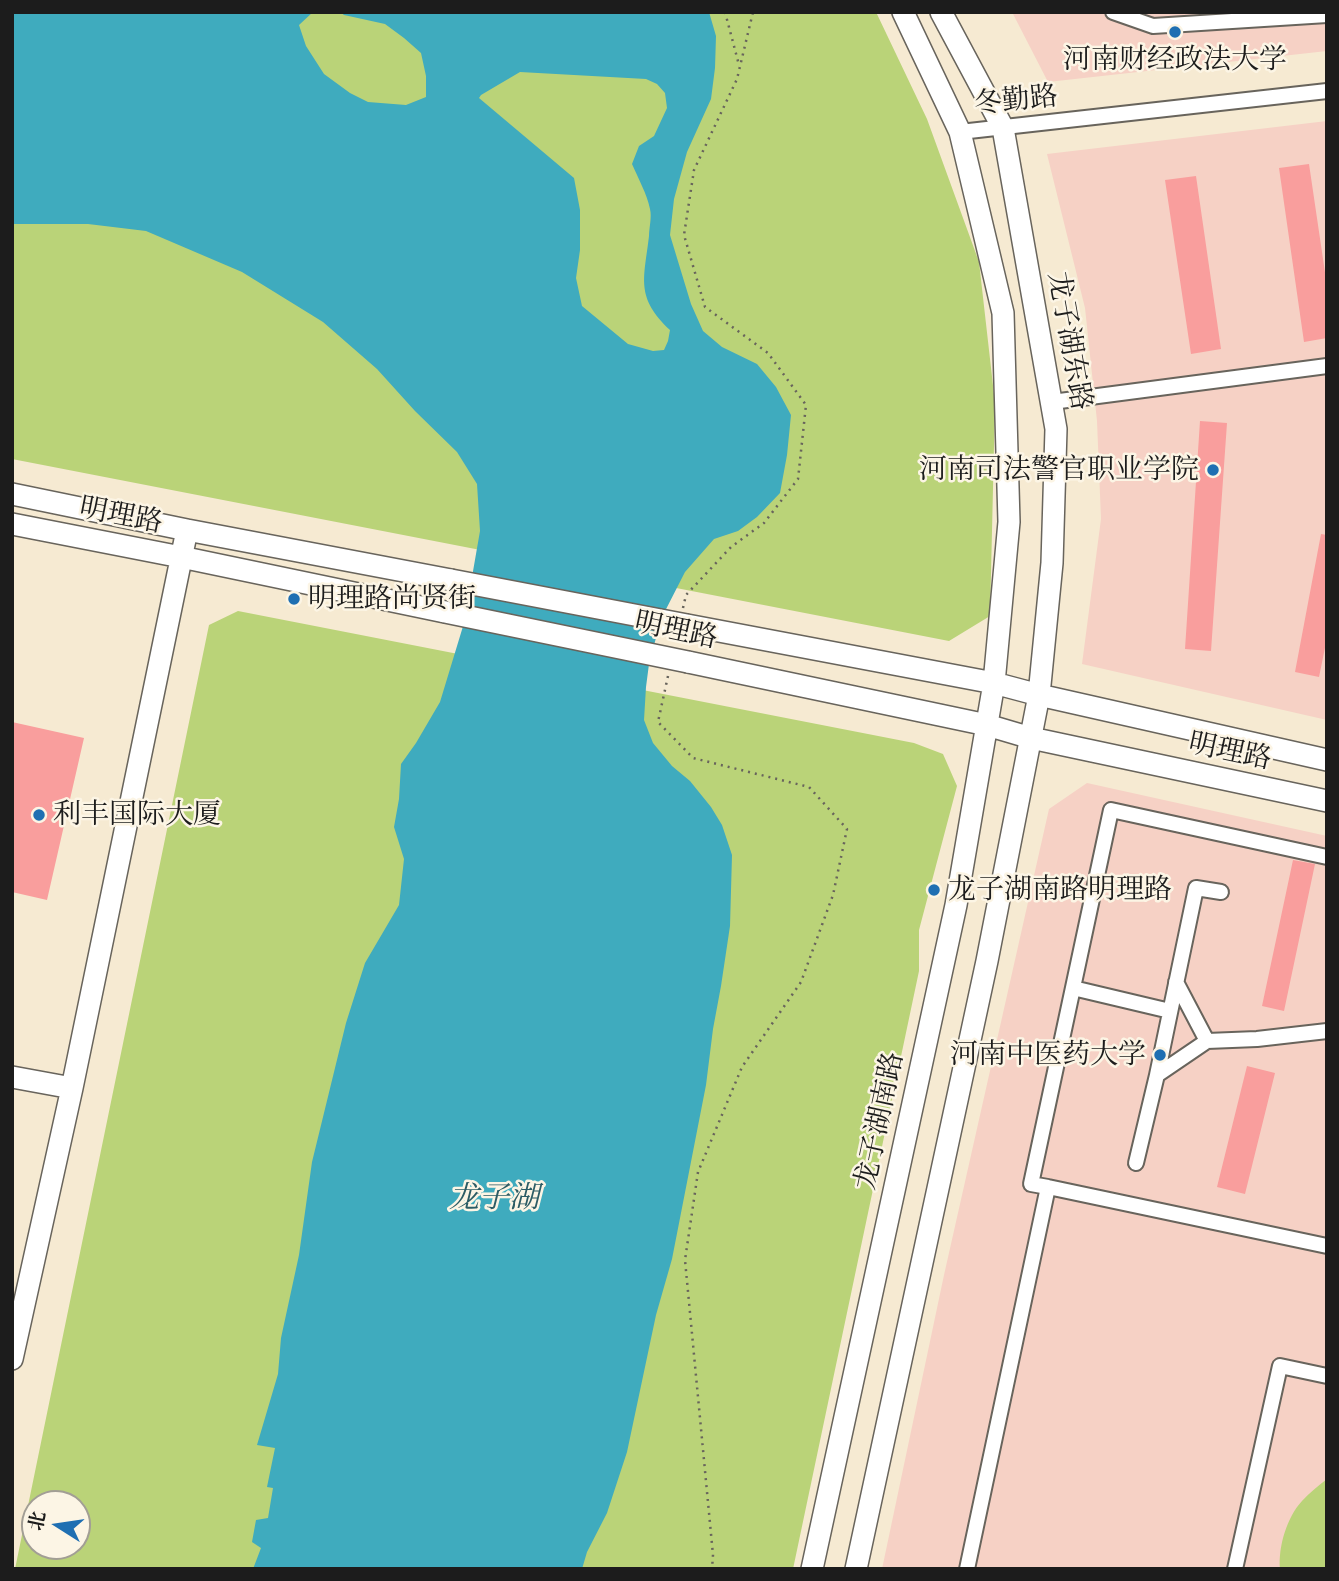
<!DOCTYPE html>
<meta charset="utf-8">
<style>
body{margin:0}
#map{position:relative;width:1339px;height:1581px;overflow:hidden;background:#f6ead2;font-family:"EB Garamond","Noto Serif SC",serif}
canvas{display:block}
.frame{position:absolute;inset:0;border:14px solid #1c1c1c;pointer-events:none}
.north{position:absolute;left:21px;top:1490px;width:70px;height:70px;box-sizing:border-box;background:#fcf5e5;border:2px solid #a29e95;border-radius:50%;rotate:282deg;font-size:19px;font-weight:700;line-height:28px;text-align:center;color:#1c1c1c}
.north::after{content:'';display:block;margin:auto;width:24px;height:32px;background:#1f6fb2;clip-path:polygon(50% 0,100% 100%,50% 72%,0 100%)}
</style>
<div id="map">
<canvas width="1339" height="1581"></canvas>
<div class="frame"></div>
<div class="north">北</div>
</div>
<script>
const c = document.querySelector('canvas').getContext('2d');
c.lineJoin = 'round';
function paint(path, color) { c.fillStyle = color; c.fill(path, 'evenodd'); }
function trace(path, color, width, dash) { c.strokeStyle = color; c.lineWidth = width; c.lineCap = dash ? 'butt' : 'round'; c.setLineDash(dash || []); c.stroke(path); }
function drawText(font, color, halo, rows, align = 'center') {
  c.font = font + ' "EB Garamond","Noto Serif SC",serif'; c.lineWidth = 5; c.setLineDash([]); c.textBaseline = 'middle'; c.strokeStyle = halo; c.fillStyle = color; for (const [text, x, y, turn = 0] of rows) {
    c.save(); c.translate(x, y); c.rotate((+turn || 0) * Math.PI / 180); c.textAlign = isNaN(turn) ? turn : align; if (halo) c.strokeText(text, 0, 0); c.fillText(text, 0, 0); c.restore();
  }
}
const built = new Path2D(`
 M1012 12H1327V51L1048 82Z
 M1327 121V720L1082 664 1101 519 1097 421 1085 308 1047 154Z
 M1087 783 1327 836V1569H882L944 1275 1049 809Z`);
const green = new Path2D(`
 M12 12H876L927 119 979 262 995 403 990 616 949 641 12 459Z
 M238 611 914 743 943 754 957 786 919 930V971L793 1569H15L209 625ZM35 1504H77V1546H35Z
 M1327 1479V1569H1280C1278 1547 1287 1517 1302 1501 1309 1493 1318 1486 1327 1479Z`);
const water = new Path2D(`
 M12 12H313L299 25 306 46 324 74 350 93 368 102 406 105 426 97V76L421 53 404 38 385 24 344 15 340 12H709L716 36 715 68 711 99 687 152 674 199 670 235 691 304 703 331 722 347 757 364 776 387 791 415 787 455 780 493 757 517 738 531 714 539 685 572 661 619 649 664 646 687 644 720 653 743 672 766 690 781 711 807 722 825 732 855 730 926 721 986 713 1029 706 1085 672 1259 656 1315 627 1452 607 1513 587 1552 582 1569H253L261 1548 252 1542 256 1520 268 1518 273 1488 267 1487 275 1448 257 1445 278 1374 281 1338 299 1255 312 1162 346 1023 365 963 399 905 404 859 394 827 399 799 401 764 416 743 440 702 464 623 480 531 477 484 457 452 415 411 377 369 323 322 242 272 146 231 88 224H12ZM520 72 646 79 657 84 665 93 667 108 654 136 639 146 632 164C638 178 647 194 650 209 652 217 649 228 649 236 644 279 635 297 670 330L668 341 664 350 653 351 628 344 582 306 576 278 580 250V210L574 178 479 98 481 95Z`);
const building = new Path2D(`
 M1309 164 1327 286V338L1304 342 1279 168Z
 M1196 176 1221 349 1191 354 1165 180Z
 M1200 421 1227 423 1211 651 1185 649Z
 M1321 534 1327 535V638L1319 677 1295 672Z
 M12 722 84 738 47 900 12 892Z
 M1293 860 1315 864 1284 1011 1262 1006Z
 M1247 1066 1275 1073 1245 1194 1217 1187Z`);
const path = new Path2D(`
 M725 12 739 65
 M683 608 686 595 731 547 764 523 798 479 806 405 768 353 705 307 684 235 694 170 737 79 753 12
 M668 676 658 722 693 758 809 787 847 829 833 895 801 982 742 1067 698 1172 685 1260 713 1555 712 1569`);
const street = new Path2D(`
 M1113 12 1153 26 1327 15
 M960 132 1327 91
 M1052 402 1327 366
 M1176 982 1207 1041
 M1073 988 1170 1011
 M1157 1075 1196 888 1221 892
 M1136 1163 1157 1075 1207 1041 1257 1039 1327 1031
 M1048 1187 1327 1246
 M967 1569 1048 1187 1031 1184 1111 810 1327 857
 M1235 1569 1280 1366 1327 1376`);
const secondary = new Path2D(`
 M12 494 187 530 451 580
 M12 524 181 557 445 612
 M687 625 994 683 1039 695 1327 760
 M688 662 987 725 1031 738 1327 801
 M12 1077 72 1088
 M12 1359 72 1088 187 530
 M812 1569 956 905 994 683 1009 522 1003 313 960 132 903 12
 M856 1569 987 961 1039 695 1052 563 1056 429 1003 128 941 12`);
const secondaryBridge = new Path2D(`
 M451 580 687 625
 M445 612 688 662`);
const markers = [
 [1175,32,7,"#1f6fb2"],
 [1213,470,7,"#1f6fb2"],
 [294,599,7,"#1f6fb2"],
 [39,815,7,"#1f6fb2"],
 [934,890,7,"#1f6fb2"],
 [1160,1055,7,"#1f6fb2"]
];
const poiNames = [
 ["河南财经政法大学",1175,60,"center"],
 ["河南司法警官职业学院",1199,470,"right"],
 ["明理路尚贤街",308,599],
 ["利丰国际大厦",53,815],
 ["龙子湖南路明理路",948,890],
 ["河南中医药大学",1146,1055,"right"]
];
const streetNames = [
 ["冬勤路",1016,101,-6],
 ["龙子湖东路",1069,341,80],
 ["明理路",121,516,11],
 ["明理路",676,631,12],
 ["明理路",1230,752,12],
 ["龙子湖南路",880,1121,-78]
];
const waterNames = [
 ["龙子湖",494,1199]
];
paint(built, '#f6d1c5');
paint(green, '#bad378');
paint(water, '#3fabbe');
paint(building, '#f99e9d');
trace(street, '#68645c', 18);
trace(secondary, '#68645c', 24);
trace(path, '#68645c', 2.5, [2, 5]);
trace(street, '#fff', 14);
trace(secondary, '#fff', 21);
trace(secondaryBridge, '#68645c', 24, []);
trace(secondaryBridge, '#fff', 21);
for (const [x, y, r, color] of markers) { const dot = new Path2D(); dot.arc(x, y, r, 0, 2 * Math.PI); c.fillStyle = color; c.fill(dot); trace(dot, '#fcf5e5', 2.5); }
drawText('28px', '#1c1c1c', '#fcf5e5', poiNames, 'left');
drawText('28px', '#1c1c1c', '#fcf5e5', streetNames);
drawText('italic 30px', '#2c5c65', '#fcf5e5', waterNames);
</script>
